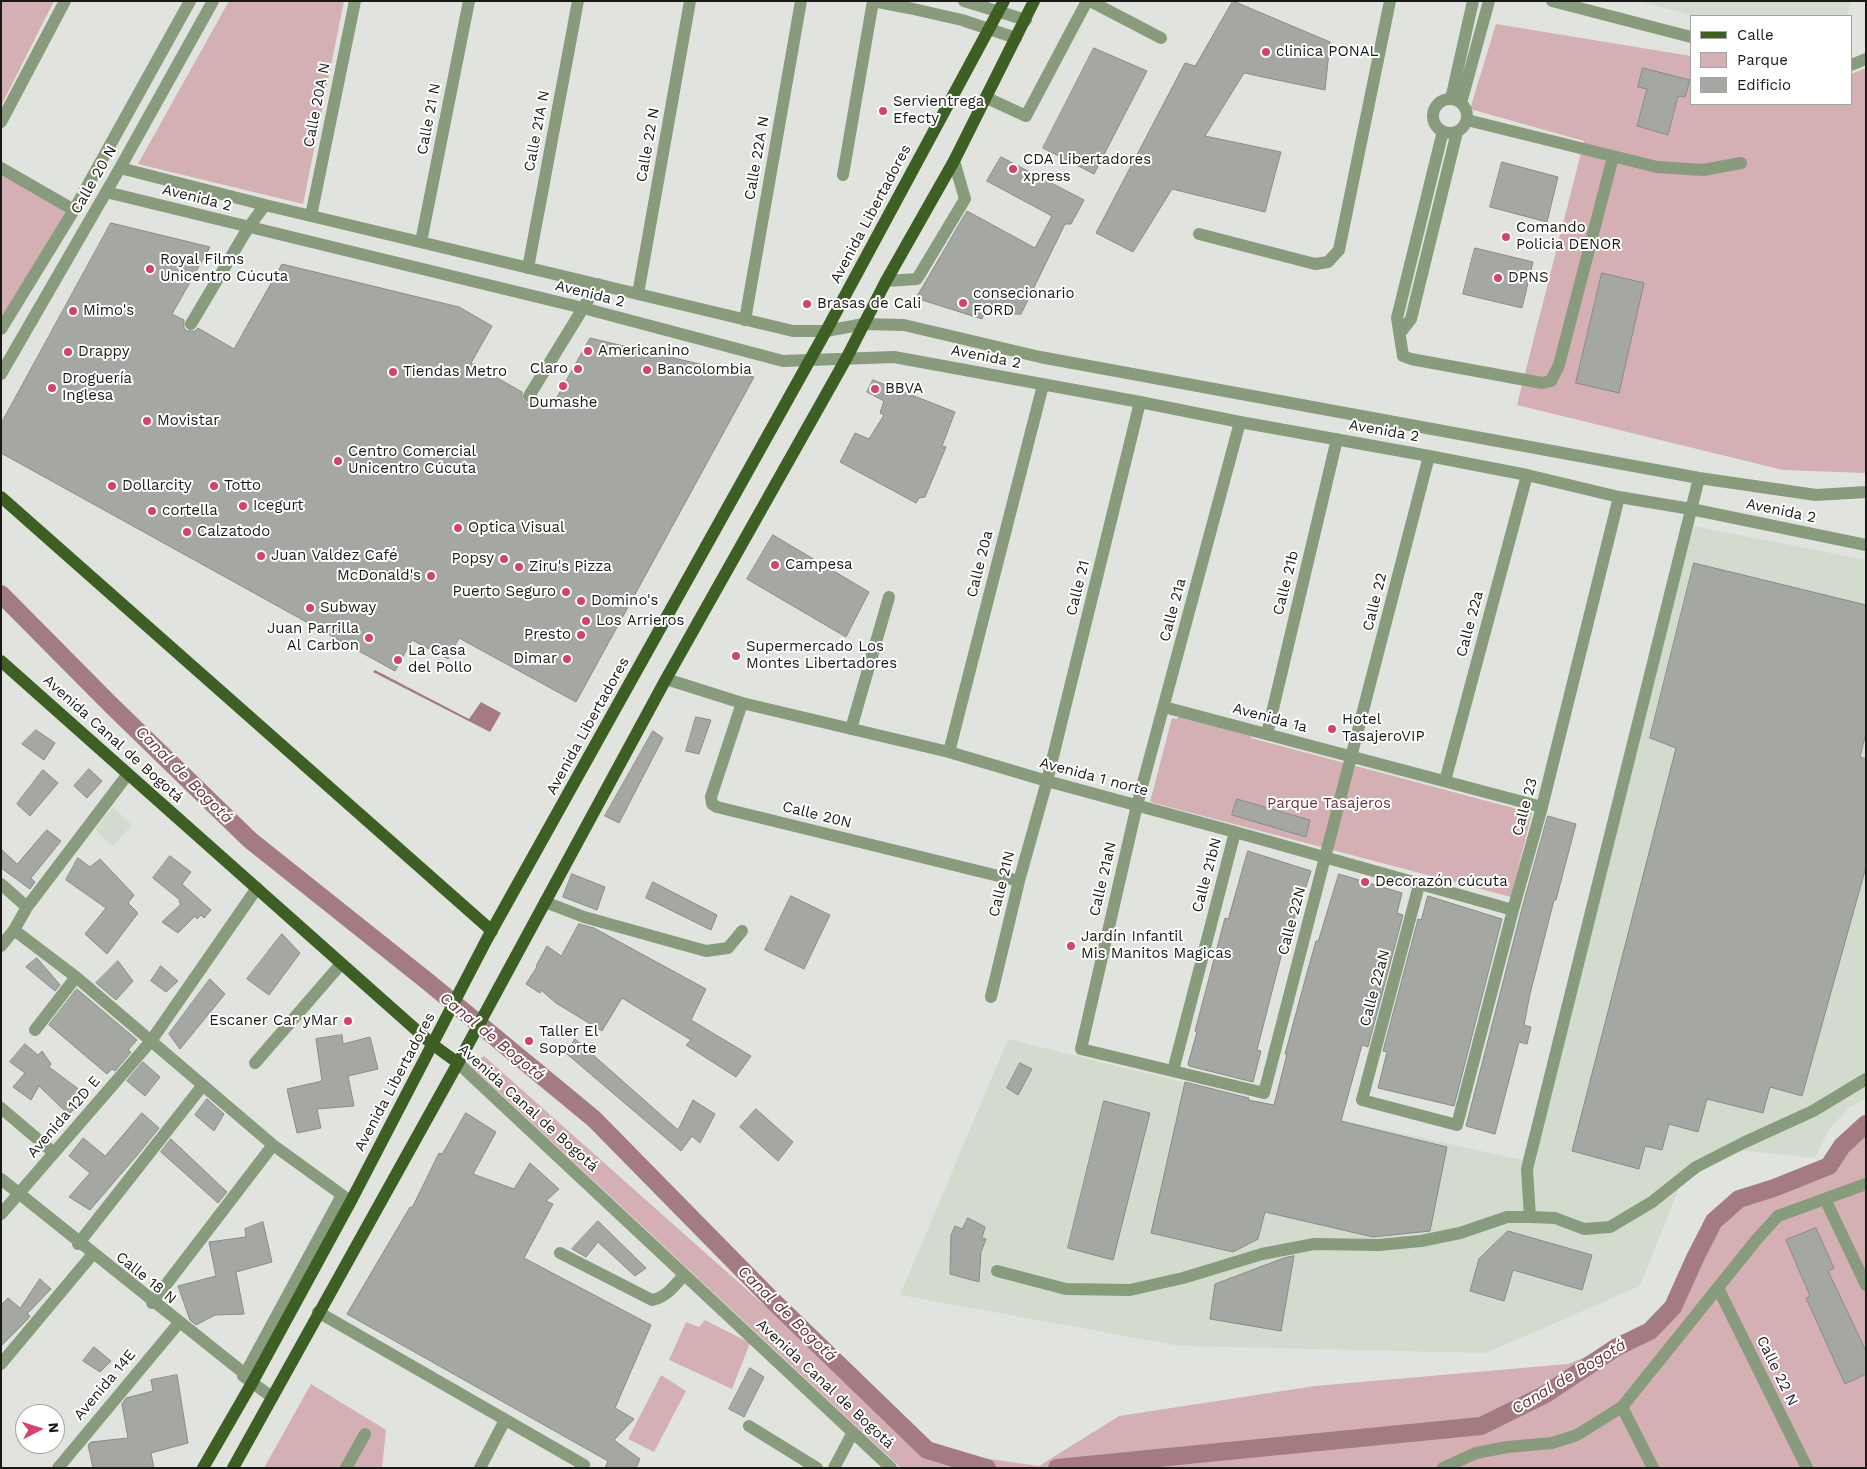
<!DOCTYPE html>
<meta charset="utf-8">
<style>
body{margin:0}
#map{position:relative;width:1867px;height:1469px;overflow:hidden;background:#e1e4de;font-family:"Work Sans",sans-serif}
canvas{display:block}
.frame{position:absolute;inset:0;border:2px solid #191a18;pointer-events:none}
.legend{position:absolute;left:1690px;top:15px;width:162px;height:90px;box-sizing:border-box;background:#fff;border:1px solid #a3a3a3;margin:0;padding:6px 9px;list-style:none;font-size:15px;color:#191a18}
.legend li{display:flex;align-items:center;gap:10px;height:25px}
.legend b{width:25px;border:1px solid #a3a3a3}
.north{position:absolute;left:15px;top:1404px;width:50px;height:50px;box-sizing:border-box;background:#fff;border:1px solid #a3a3a3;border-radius:50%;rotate:85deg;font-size:14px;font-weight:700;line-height:20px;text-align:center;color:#191a18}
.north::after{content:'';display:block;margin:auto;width:18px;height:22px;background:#d2446b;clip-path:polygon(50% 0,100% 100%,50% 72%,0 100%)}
</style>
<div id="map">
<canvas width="1867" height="1469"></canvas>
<div class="frame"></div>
<ul class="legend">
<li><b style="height:6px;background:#3e5f24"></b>Calle</li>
<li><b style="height:14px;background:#d4afb4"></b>Parque</li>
<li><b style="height:14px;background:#a5a8a2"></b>Edificio</li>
</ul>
<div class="north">N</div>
</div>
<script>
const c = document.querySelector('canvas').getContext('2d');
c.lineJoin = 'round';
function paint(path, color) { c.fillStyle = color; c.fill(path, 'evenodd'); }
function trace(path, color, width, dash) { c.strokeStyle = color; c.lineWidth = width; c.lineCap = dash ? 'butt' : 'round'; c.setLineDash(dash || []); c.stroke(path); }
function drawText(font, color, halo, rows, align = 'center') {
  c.font = font + ' "Work Sans",sans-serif'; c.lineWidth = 4; c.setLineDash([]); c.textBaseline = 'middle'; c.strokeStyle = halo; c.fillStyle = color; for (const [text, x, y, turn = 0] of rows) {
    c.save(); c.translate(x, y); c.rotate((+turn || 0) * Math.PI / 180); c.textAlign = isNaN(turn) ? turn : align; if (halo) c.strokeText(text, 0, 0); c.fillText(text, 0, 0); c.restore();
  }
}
const built = new Path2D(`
 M1637 1H1851L1847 16H1696Z
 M1694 526 1866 560V1098L1850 1107 1830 1128 1815 1158 1737 1150 1700 1168 1679 1188 1640 1286 1486 1353 1180 1346 900 1295 1008 1039 1278 1106 1522 1160Z
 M113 807 132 825 113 846 95 830Z`);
const green = new Path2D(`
 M1 1H54L1 106Z
 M229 1H344L303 204 138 164Z
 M1496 24 1691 56V104H1851V74L1866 68V473L1783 470 1517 405 1584 141 1470 109Z
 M1 172 67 210 1 324Z
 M1179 716 1251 736V738L1532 813 1511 897 1150 802 1172 718 1177 719Z
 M484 1056 927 1450 1039 1466 1119 1416 1315 1386 1568 1364 1650 1331 1728 1209 1829 1166 1866 1135V1468H901L469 1064Z
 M705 1320 750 1343 732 1389 669 1360 686 1322 699 1327Z
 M661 1375 686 1391 654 1452 628 1439Z
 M311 1384 386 1430 382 1468H264Z`);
const water = new Path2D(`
 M375 670 469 719 481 702 501 713 490 732 373 672Z`);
const canal = new Path2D(`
 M1 594 111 705 250 840 427 981 594 1119 773 1301 927 1450 987 1468
 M1057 1468 1481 1426 1544 1395 1617 1347 1650 1331 1673 1307 1696 1256 1714 1221 1739 1199 1774 1188 1829 1166 1842 1146 1866 1124`);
const building = new Path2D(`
 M1233 1 1330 42 1325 90 1244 73 1205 136 1281 152 1265 212 1172 189 1133 252 1096 233 1185 63 1195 66Z
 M1094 48 1147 71 1094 174 1043 148Z
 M1643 68 1690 80 1685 97 1678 96 1668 135 1637 126 1647 89 1638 87Z
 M1001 157 1084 200 1071 224H1065L1021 314H1015L987 307 982 319 916 298 967 211 1035 248 1052 216 987 181Z
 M1502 162 1558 177 1547 222 1490 207Z
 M111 223 210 247 172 314 184 320V328L187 331H195L198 328 234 349 282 264 459 307 492 326 471 363 522 392V399L528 404 533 403 536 400 551 408 590 338 754 377 576 702 459 638 448 659 412 640 395 671 1 453V424Z
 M1475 248 1533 262 1522 308 1463 294Z
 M1602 273 1644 283 1619 393 1576 383Z
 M873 380 955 412 942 446 946 447 925 497 919 498 916 503 840 462 855 433 869 439 884 415 880 413 884 401 867 392Z
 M773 535 869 592 846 637 747 579Z
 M1694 563 1866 605V733L1860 757 1866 759V867L1802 1096 1770 1087 1763 1113 1707 1099 1698 1132 1669 1124 1662 1150 1645 1146 1639 1169 1572 1151 1676 748 1650 738Z
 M696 717 711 720 699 754 686 751Z
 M36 730 55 743 44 760 22 744Z
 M653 731 663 738 619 823 605 816Z
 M89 769 102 781 87 798 74 786Z
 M43 770 58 783 30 816 17 804Z
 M1237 799 1310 820 1306 837 1232 815Z
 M1548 816 1576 824 1556 900H1554L1530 994 1524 1025 1531 1027 1527 1044 1519 1042 1495 1134 1466 1126 1521 912Z
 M47 830 61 841 31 878 35 882 30 889 1 868V849L17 864Z
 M1248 851 1311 871 1305 890 1302 889 1294 920 1297 921 1293 935 1287 934 1276 976 1257 1050 1261 1051 1253 1082 1189 1066 1188 1064 1197 1032 1195 1031 1225 918 1228 919Z
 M170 856 191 872 182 884 211 910 204 918 201 915 197 919 195 916 178 933 162 922 181 904 179 902 180 900 153 878Z
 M78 858 90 867 100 859 134 895 128 903 138 913 107 954 85 934 106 908 66 880Z
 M572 874 605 887 597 910 563 897Z
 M1339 874 1402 893 1397 913 1403 915 1368 1047 1362 1045 1341 1121 1447 1147 1430 1231 1373 1237 1265 1212 1258 1239 1233 1252 1151 1233 1185 1082 1249 1098 1248 1100 1274 1105 1287 1054H1285L1308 969 1316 941H1318Z
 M653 882 717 915 711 930 646 898Z
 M791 896 830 915 804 969 765 950Z
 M1428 896 1502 919 1454 1106 1378 1088 1387 1052 1383 1051 1418 919 1421 920Z
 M579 924 594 928 706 989 691 1020 751 1056 736 1077 686 1045 691 1040 622 998 602 1031 556 1003 541 990 540 993 526 984 537 967 536 966 547 946 561 956Z
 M282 934 300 953 269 995 247 979Z
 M37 958 60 985 55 991 26 967Z
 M118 961 133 981 116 1000 96 983Z
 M161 966 178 981 166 992 151 981Z
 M210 979 225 994 180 1049 169 1034Z
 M77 989 137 1040 128 1050 131 1052 115 1071 112 1069 107 1074 49 1025Z
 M342 1035 343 1044 370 1037 378 1069 348 1076 354 1106 317 1109 321 1128 297 1133 287 1089 322 1081 316 1039Z
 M575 1039 678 1130 693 1100 715 1114 700 1143 692 1136 681 1151 567 1054Z
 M25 1044 38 1055 42 1051 51 1064 49 1067 85 1094 69 1115 39 1086 31 1100 13 1087 25 1073 10 1062Z
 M143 1062 160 1077 145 1096 127 1081Z
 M1020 1063 1032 1069 1018 1095 1007 1088Z
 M207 1099 224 1114 214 1131 195 1115Z
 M1104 1101 1150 1113 1113 1260 1068 1248Z
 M756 1109 793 1142 778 1161 740 1127Z
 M142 1113 159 1128 139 1153 90 1210 69 1197 90 1173 69 1156 83 1138 105 1156Z
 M466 1113 496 1132 473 1174 514 1189 530 1163 559 1189 546 1201 553 1204 524 1258 651 1325 615 1408 634 1419 614 1440 640 1459 636 1468H605L608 1461 347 1314 410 1207 412 1208 439 1153 442 1154Z
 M171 1139 227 1192 218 1203 161 1152Z
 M968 1218 985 1227 982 1238 986 1239 981 1252 979 1282 950 1274 951 1235 955 1226 962 1229Z
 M598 1221 646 1268 635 1276 598 1242 586 1257 572 1249Z
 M263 1222 272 1262 236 1272 244 1314 215 1315 196 1325 190 1320 178 1286 216 1276 209 1242 246 1237 245 1229Z
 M1816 1228 1834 1268 1828 1271 1866 1351V1374L1845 1384 1806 1298 1810 1296 1786 1240Z
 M1508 1231 1592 1255 1582 1290 1513 1270 1504 1301 1470 1291 1479 1259Z
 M1294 1256 1281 1331 1210 1319 1215 1284 1284 1258Z
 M40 1279 51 1289 27 1314 30 1316 27 1320 1 1346V1305L8 1298 20 1308Z
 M94 1347 111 1361 100 1372 83 1361Z
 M750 1368 764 1377 744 1417 729 1409Z
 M177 1375 188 1443 151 1453 154 1468H93L88 1445 91 1442 128 1438 122 1404 126 1398 153 1391 151 1380Z`);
const minor = new Path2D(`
 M873 1 909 8 962 20 1016 38
 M964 1 1026 20
 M1090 1 1161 38
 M1552 1 1691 37
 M1851 65 1866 59
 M987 98 1026 116 1087 1
 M1433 116a17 17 0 1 1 34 0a17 17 0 1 1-34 0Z
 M1451 99 1473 1
 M1461 103 1489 1
 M1467 120 1657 167 1703 170 1741 163
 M1 122 65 1
 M1443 131 1397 318 1403 356 1411 359 1542 383 1551 381 1559 365 1613 157
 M1 168 74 210
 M120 168 265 205 793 331H826L864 324 904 325 1040 357 1699 478 1816 495 1866 492
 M843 175 873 1
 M106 192 583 308 783 361 894 357 1140 402 1240 422 1429 456 1527 475 1619 497 1691 509 1866 545
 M311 216 355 1
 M1199 234 1315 264 1328 262 1339 250 1390 1
 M421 242 469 1
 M528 268 578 1
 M886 281 917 279 965 199 954 161
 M638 294 690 1
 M745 320 801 1
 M191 324 248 228 265 205
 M1 329 74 210 190 1
 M1400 333 1411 319 1457 132
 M1 374 120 168 213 1
 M529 396 598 284
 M1240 422 1137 805 1081 1049 1264 1093 1429 456
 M1699 478 1527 1169 1530 1217 1555 1218 1584 1229 1610 1227 1652 1202 1696 1167 1743 1143 1813 1111 1866 1079
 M666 679 742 703 949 752 1047 781 1235 832 1513 910
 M742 703 711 797 712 804 717 807 1019 881
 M1164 707 1542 807
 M851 729 889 597
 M1267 734 1337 439
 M949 752 1043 385
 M1445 781 1527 475
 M1 884 27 907
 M1419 885 1362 1100 1457 1125 1513 910 1542 807 1619 497
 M545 902 584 917 706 951 728 948 742 931
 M14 930 76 977
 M1 946 14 930 27 907 128 774
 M991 997 1019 881 1047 781 1140 402
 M35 1030 76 977 273 1145 349 1200
 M255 1063 341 964
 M458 1063 891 1468
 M1173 1071 1235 832
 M1 1108 54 1153
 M1 1179 245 1374 342 1195
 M1825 1199 1866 1285
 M1 1214 151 1041 257 888
 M78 1244 203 1085
 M560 1253 652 1300C667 1297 674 1286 684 1275
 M997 1271 1066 1289 1130 1290 1183 1278 1262 1254 1314 1244 1379 1245 1421 1241 1460 1233 1507 1217H1530
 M1718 1288 1807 1468
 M152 1303 273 1145
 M318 1312 584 1465 583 1468
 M1 1364 92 1255
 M243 1376 272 1397
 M1622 1407 1653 1468
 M749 1426 817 1468
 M58 1468 178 1324
 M346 1468 365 1434
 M480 1468 505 1420
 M834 1468 853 1432
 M1443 1468 1476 1453 1507 1447 1552 1443 1577 1435 1622 1407 1757 1239 1778 1216 1866 1184`);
const major = new Path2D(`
 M1 497 492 931
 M1 661 432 1044 458 1063
 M203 1468 252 1383 351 1201 487 939 826 331 1004 1
 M233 1468 458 1063 666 679 846 359 886 281 954 161 1034 1`);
const markers = [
 [1266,52,5,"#d2446b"],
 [883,111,5,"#d2446b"],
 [1013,169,5,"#d2446b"],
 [1506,237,5,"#d2446b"],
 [150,269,5,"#d2446b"],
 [1498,278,5,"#d2446b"],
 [963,303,5,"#d2446b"],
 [807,304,5,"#d2446b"],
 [73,311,5,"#d2446b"],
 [588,351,5,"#d2446b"],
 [68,352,5,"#d2446b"],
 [578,369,5,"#d2446b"],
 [647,370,5,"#d2446b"],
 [393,372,5,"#d2446b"],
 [563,386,5,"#d2446b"],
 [52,388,5,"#d2446b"],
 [875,389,5,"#d2446b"],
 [147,421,5,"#d2446b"],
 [338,461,5,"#d2446b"],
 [112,486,5,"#d2446b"],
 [214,486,5,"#d2446b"],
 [243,506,5,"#d2446b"],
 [152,511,5,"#d2446b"],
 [458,528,5,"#d2446b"],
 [187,532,5,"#d2446b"],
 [261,556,5,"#d2446b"],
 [504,559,5,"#d2446b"],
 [775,565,5,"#d2446b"],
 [519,567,5,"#d2446b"],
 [431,576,5,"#d2446b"],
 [566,592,5,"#d2446b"],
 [581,601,5,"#d2446b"],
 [310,608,5,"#d2446b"],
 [586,621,5,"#d2446b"],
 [581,635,5,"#d2446b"],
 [369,638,5,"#d2446b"],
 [736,656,5,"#d2446b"],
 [567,659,5,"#d2446b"],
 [398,660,5,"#d2446b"],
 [1332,729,5,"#d2446b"],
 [1365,882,5,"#d2446b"],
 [1071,946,5,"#d2446b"],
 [348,1021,5,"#d2446b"],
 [529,1041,5,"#d2446b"]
];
const poiNames = [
 ["clinica PONAL",1276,52],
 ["Servientrega",893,102],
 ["Efecty",893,119],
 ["CDA Libertadores",1023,160],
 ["xpress",1023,177],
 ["Comando",1516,228],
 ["Policia DENOR",1516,245],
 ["Royal Films",160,260],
 ["Unicentro Cúcuta",160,277],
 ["DPNS",1508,278],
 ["consecionario",973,294],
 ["FORD",973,311],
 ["Brasas de Cali",817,304],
 ["Mimo's",83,311],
 ["Americanino",598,351],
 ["Drappy",78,352],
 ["Claro",568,369,"right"],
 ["Bancolombia",657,370],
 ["Tiendas Metro",403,372],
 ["Droguería",62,379],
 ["Inglesa",62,396],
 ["BBVA",885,389],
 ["Dumashe",563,403,"center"],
 ["Movistar",157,421],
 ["Centro Comercial",348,452],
 ["Unicentro Cúcuta",348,469],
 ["Dollarcity",122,486],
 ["Totto",224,486],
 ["Icegurt",253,506],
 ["cortella",162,511],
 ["Optica Visual",468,528],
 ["Calzatodo",197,532],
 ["Juan Valdez Café",271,556],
 ["Popsy",494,559,"right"],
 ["Campesa",785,565],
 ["Ziru's Pizza",529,567],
 ["McDonald's",421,576,"right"],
 ["Puerto Seguro",556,592,"right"],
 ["Domino's",591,601],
 ["Subway",320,608],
 ["Los Arrieros",596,621],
 ["Juan Parrilla",359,629,"right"],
 ["Al Carbon",359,646,"right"],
 ["Presto",571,635,"right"],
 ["Supermercado Los",746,647],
 ["Montes Libertadores",746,664],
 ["La Casa",408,651],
 ["del Pollo",408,668],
 ["Dimar",557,659,"right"],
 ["Hotel",1342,720],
 ["TasajeroVIP",1342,737],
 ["Decorazón cúcuta",1375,882],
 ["Jardín Infantil",1081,937],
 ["Mis Manitos Magicas",1081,954],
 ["Escaner Car yMar",338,1021,"right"],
 ["Taller El",539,1032],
 ["Soporte",539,1049]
];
const streetNames = [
 ["Calle 20A N",317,105,-79],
 ["Calle 21 N",429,119,-79],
 ["Calle 21A N",537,131,-79],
 ["Calle 22 N",648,145,-80],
 ["Calle 22A N",757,158,-80],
 ["Calle 20 N",94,180,-60],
 ["Avenida 2",197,198,14],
 ["Avenida Libertadores",871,214,-62],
 ["Avenida 2",590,294,14],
 ["Avenida 2",986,357,11],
 ["Avenida 2",1384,431,10],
 ["Avenida 2",1781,511,12],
 ["Calle 20a",980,564,-76],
 ["Calle 21b",1286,583,-76],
 ["Calle 21",1078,588,-76],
 ["Calle 22",1375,602,-76],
 ["Calle 21a",1173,610,-75],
 ["Calle 22a",1470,624,-75],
 ["Avenida 1a",1270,718,15],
 ["Avenida Libertadores",588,726,-61],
 ["Avenida Canal de Bogotá",113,739,42],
 ["Avenida 1 norte",1094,777,15],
 ["Calle 23",1525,807,-75],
 ["Calle 20N",817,815,14],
 ["Calle 21bN",1207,875,-75],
 ["Calle 21aN",1103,879,-77],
 ["Calle 21N",1002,884,-76],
 ["Calle 22N",1292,921,-75],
 ["Calle 22aN",1375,988,-75],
 ["Avenida Libertadores",395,1082,-62],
 ["Avenida Canal de Bogotá",528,1108,42],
 ["Avenida 12D E",64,1117,-49],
 ["Calle 18 N",146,1278,39],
 ["Calle 22 N",1777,1371,64],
 ["Avenida Canal de Bogotá",825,1384,43],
 ["Avenida 14E",105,1385,-50]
];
const parkNames = [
 ["Parque Tasajeros",1329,804]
];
const waterNames = [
 ["Canal de Bogotá",184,775,45],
 ["Canal de Bogotá",492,1037,39],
 ["Canal de Bogotá",787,1314,44],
 ["Canal de Bogotá",1569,1377,-31]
];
paint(built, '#d3dbcf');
paint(green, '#d4afb4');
paint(water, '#a37b81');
trace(canal, '#a37b81', 18);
paint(building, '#a5a8a2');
trace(building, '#888c86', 1);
trace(minor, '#889b7c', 12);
trace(major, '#3e5f24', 12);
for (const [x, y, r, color] of markers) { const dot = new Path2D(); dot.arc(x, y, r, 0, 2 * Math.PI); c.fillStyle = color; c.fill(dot); trace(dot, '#fff', 2); }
drawText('15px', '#191a18', '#fff', poiNames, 'left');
drawText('15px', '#191a18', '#fff', streetNames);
drawText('15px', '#6b333f', '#fff', parkNames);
drawText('italic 16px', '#662f3b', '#fff', waterNames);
</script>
